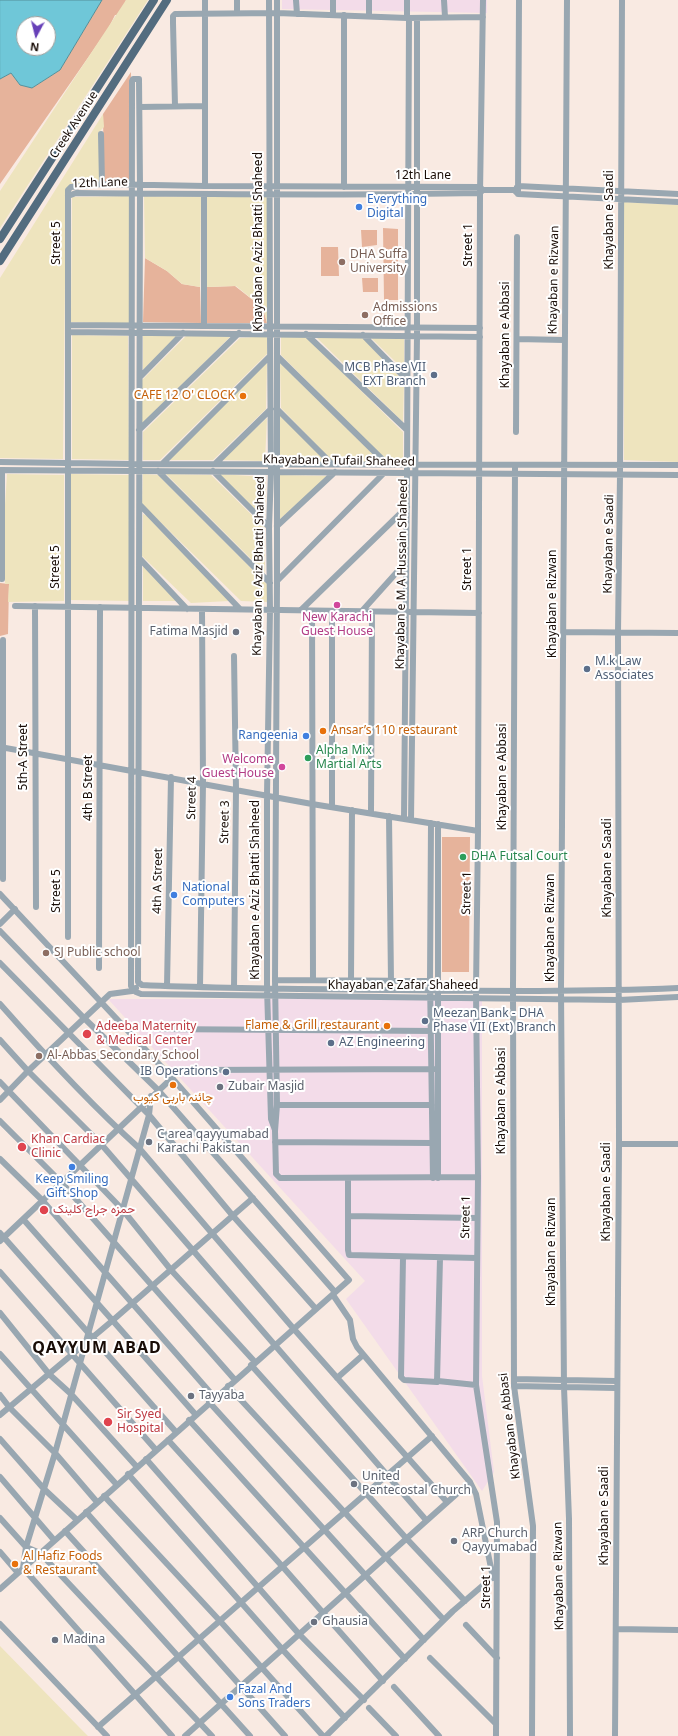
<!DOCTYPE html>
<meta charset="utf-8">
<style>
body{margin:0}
#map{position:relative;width:678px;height:1736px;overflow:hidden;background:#f9eae2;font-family:"Noto Sans",sans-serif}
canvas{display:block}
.north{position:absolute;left:16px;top:16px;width:40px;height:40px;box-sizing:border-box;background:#fff;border:1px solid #a39e9b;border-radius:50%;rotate:187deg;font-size:11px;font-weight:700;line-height:16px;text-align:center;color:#180c06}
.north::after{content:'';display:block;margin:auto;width:14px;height:18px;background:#6740b8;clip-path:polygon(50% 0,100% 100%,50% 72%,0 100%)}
</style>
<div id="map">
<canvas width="678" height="1736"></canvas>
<div class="north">N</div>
</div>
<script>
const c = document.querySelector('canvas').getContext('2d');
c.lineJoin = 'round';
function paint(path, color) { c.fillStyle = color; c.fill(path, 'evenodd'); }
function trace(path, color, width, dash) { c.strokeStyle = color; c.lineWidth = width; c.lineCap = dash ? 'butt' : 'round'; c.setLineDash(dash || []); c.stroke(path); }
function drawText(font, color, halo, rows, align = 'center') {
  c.font = font + ' "Noto Sans",Vazirmatn,sans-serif'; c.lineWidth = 4; c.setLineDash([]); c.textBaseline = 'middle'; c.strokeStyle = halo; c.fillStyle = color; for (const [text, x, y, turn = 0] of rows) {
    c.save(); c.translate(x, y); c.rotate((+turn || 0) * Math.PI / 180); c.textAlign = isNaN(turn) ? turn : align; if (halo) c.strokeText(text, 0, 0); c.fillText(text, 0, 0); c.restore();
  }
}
const commercial = new Path2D(`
 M282 0H487V13L282 9Z
 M108 999H482V1376L494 1472 482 1491 346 1299 365 1281Z`);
const green = new Path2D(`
 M102 0H126L122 15H115L108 29 0 184V79L11 73 20 85 32 88 60 70Z
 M131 72 130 183 104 182 103 114Z
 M383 228 398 229V300H384Z
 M361 230H377V245L362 247Z
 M321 247H338L339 276H321Z
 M145 258 167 271 182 284 200 287 201 323 143 322Z
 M378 278V292H363L362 278Z
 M235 286 263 308 267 323H207V287Z
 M0 583 9 584 8 634 0 636Z
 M442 837H470L469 972H442Z`);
const sand = new Path2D(`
 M126 0H148L0 228V191Z
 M103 114 104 127 99 132V182L66 189 63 459 0 458V278Z
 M130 196V324L71 322 72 197Z
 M144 196 201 197 200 287 182 284 167 271 145 258Z
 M207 197H267V323L263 308 236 286 207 287Z
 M624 202 678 205V462L624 460Z
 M72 335 128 336 129 460 72 459Z
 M178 335 143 370V336Z
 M186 336H231L142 424V380Z
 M267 336V354L160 460H143V432L240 338Z
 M281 336 306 337 403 432V462H388L281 355Z
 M316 337H362L404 382 403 422Z
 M370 337H404V370Z
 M267 362 266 409 213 460H169Z
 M280 363 381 462H333L281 408Z
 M280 413 326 462H279Z
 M267 418 265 461 221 460Z
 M7 474 64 475V601L8 602 9 584H5V505Z
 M71 474 129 475V601L70 600Z
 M143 474 158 475 267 584V602L241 601 142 504Z
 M166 474 211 475 265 528V573Z
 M219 474 266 477 265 519Z
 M280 475 328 476 280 519Z
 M143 514 147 516 229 601 191 603 142 556Z
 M143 564 177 601H143Z
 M0 1646 78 1726 88 1736H0Z`);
const water = new Path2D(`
 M0 0H102L60 70 32 88 20 85 11 73 0 79ZM24 24H48V48H24Z`);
const minor = new Path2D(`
 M237 0V13
 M269 0 270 334 271 472 269 527 270 610 267 795V988L271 1119 275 1130
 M277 0V581L275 980 277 1105 275 1131 276 1174 280 1178 478 1177
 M296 0 297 14
 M333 0V15
 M369 0V16
 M407 0V18
 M444 0 445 17
 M483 0 480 193 478 831 476 991 478 1177 476 1385 497 1522 496 1736
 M567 0 561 990 564 1387 569 1519 570 1736
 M175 106 173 23V16L175 14 277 13 407 18 483 17
 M140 107 205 106
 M101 134 102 184
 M205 186V0
 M344 187V15
 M517 187 518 186 678 194
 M518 194 519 0
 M68 196 76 193C210 194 345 196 480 193L482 191
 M68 325 480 328
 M204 326V195
 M68 332 480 337
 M306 334 407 430
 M363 335 407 380
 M517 339 564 340
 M278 357 387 464
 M140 377 183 333
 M277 409 332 464
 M139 430 239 333
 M516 432 517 237
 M0 462 132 464 678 465
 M162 464 270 356
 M215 464 271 409
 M515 465 513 991 514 1386 533 1526 532 1736
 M0 470 678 475
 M158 471 270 583
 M213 471 269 527
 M140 505 240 609
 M277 526 335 472
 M140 559 187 609
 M2 579V470
 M277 581 384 473
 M15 606 479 613
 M35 606 36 907
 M301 610 407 507
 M312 611 313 980
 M362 611 406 562
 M564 632 678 633
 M0 747 312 804 478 831
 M332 807V611
 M371 813 372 612
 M389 816 391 981
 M404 819 407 473 409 18
 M411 820 417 336V18
 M431 823 430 981 433 1178
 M438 824V1178
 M3 879V640
 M0 894 172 1078 349 1280 0 1589
 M0 924 15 909
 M0 931 84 1018 158 1090 335 1292
 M68 937V190L71 187 102 184 205 186 480 187 483 190H514L518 194 678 202
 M0 963 149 1115 233 1216 316 1309
 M99 968 100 607
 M275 980 433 981
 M351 980 352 810
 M167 986 171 777
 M200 987 203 783 202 609
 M234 988 236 789 234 656
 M678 988C585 992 492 991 399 990 314 989 228 989 142 985L138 982 140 185 139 79H133L132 81 131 986 136 992 141 994 619 1000 678 997
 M0 1004C44 1054 89 1103 139 1148L293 1328 447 1502
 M155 1029 435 1031
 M0 1040 28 1071 101 1144 426 1520
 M196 1070 434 1069
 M0 1082 122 1209 171 1270 255 1362
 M151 1096 149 1115 55 1453 26 1547 23 1568 172 1736
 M0 1100 28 1071 110 994 132 991 136 988
 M277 1105H432
 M0 1121 61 1182 235 1380
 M275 1142 433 1143
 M619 1144H678
 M0 1159 42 1200 215 1398
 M348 1178V1250L349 1255 477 1258
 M348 1216 477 1218
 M23 1219 196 1415
 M0 1233 176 1432
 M0 1241 172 1078
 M403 1257 401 1377 404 1380 437 1382 440 1258
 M0 1272 156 1450
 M333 1295 350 1320 353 1339 357 1347 470 1482 476 1494 493 1578
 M0 1313 49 1374 71 1394 137 1467
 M0 1354 117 1485
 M251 1365 406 1538 465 1601
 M337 1378 363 1355
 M514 1379 616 1381
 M438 1381 476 1385
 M228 1386 444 1620
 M514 1386 616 1388
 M0 1395 10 1408 55 1453 97 1502
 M209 1402 424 1640
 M0 1415 112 1321 253 1198
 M189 1420 405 1659
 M0 1439 44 1489 77 1520
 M168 1440 282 1566 383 1681
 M146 1459 299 1634 364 1700
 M128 1474 282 1649 345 1718
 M0 1477 54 1540
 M104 1496 220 1621 323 1736
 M86 1512 285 1736
 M0 1518 26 1547 40 1553 212 1736
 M65 1531 250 1736
 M0 1552 18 1573
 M0 1624 107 1736
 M466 1625 497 1658
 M616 1629 678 1630
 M430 1658 496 1724
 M394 1687 439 1736
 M369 1708 396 1736
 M98 1727 432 1436
 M185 1736 470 1482
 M326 1736 453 1611 495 1575
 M615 1736 619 1144 618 632 620 475 622 0`);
const major = new Path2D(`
 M0 239 154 0
 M0 261 167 0`);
const markers = [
 [359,207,4,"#3f7fe0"],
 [342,262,4,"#8d6e63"],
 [365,315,4,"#8d6e63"],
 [434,375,4,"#5c6f8a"],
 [243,396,4,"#e8710a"],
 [337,605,4,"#d1479c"],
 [236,632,4,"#6b7280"],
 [587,669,4,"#5c6f8a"],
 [323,731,4,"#e8710a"],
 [306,736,4,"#3f7fe0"],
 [308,758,4,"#2e9e5b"],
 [282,767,4,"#d1479c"],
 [463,857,4,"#2e9e5b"],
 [174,895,4,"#3f7fe0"],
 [46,953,4,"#8d6e63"],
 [425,1021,4,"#5c6f8a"],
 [387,1026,4,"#e8710a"],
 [87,1034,5,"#e0444e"],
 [331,1043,4,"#5c6f8a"],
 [39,1056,4,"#8d6e63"],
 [226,1072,4,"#5c6f8a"],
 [173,1085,4,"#e8710a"],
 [220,1087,4,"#6b7280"],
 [149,1142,4,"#6b7280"],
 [22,1147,5,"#e0444e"],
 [72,1167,4,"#3f7fe0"],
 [44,1210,5,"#e0444e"],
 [191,1396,4,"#6b7280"],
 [108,1422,5,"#e0444e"],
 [354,1484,4,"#6b7280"],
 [454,1541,4,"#6b7280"],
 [15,1564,4,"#e8710a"],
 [314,1622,4,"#6b7280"],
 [55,1640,4,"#6b7280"],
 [230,1697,4,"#3f7fe0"]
];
const streetNames = [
 ["Creek Avenue",74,125,-57],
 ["12th Lane",423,176],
 ["12th Lane",100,183,-2],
 ["Khayaban e Saadi",610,220,-90],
 ["Khayaban e Aziz Bhatti Shaheed",259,242,-90],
 ["Street 5",57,243,-90],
 ["Street 1",469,245,-90],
 ["Khayaban e Rizwan",554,280,-89],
 ["Khayaban e Abbasi",506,335,-90],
 ["Khayaban e Tufail Shaheed",339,461,1],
 ["Khayaban e Saadi",609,544,-89],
 ["Khayaban e Aziz Bhatti Shaheed",259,566,-89],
 ["Street 5",56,567,-90],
 ["Street 1",468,569,-90],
 ["Khayaban e M A Hussain Shaheed",402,574,-89],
 ["Khayaban e Rizwan",553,604,-90],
 ["5th-A Street",24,757,-90],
 ["Khayaban e Abbasi",503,777,-90],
 ["4th B Street",89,788,-90],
 ["Street 4",192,798,-89],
 ["Street 3",225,822,-89],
 ["Khayaban e Saadi",608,868,-90],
 ["4th A Street",158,881,-89],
 ["Khayaban e Aziz Bhatti Shaheed",256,890,-90],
 ["Street 5",57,891,-90],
 ["Street 1",467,893,-89],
 ["Khayaban e Rizwan",551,928,-90],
 ["Khayaban e Zafar Shaheed",403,986],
 ["Khayaban e Abbasi",502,1101,-90],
 ["Khayaban e Saadi",607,1192,-90],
 ["Street 1",466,1217,-89],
 ["Khayaban e Rizwan",552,1252,-90],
 ["Khayaban e Abbasi",510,1426,-97],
 ["Khayaban e Saadi",605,1516,-90],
 ["Khayaban e Rizwan",559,1576,-91],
 ["Street 1",487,1587,-90]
];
const shopNames = [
 ["Everything",367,200],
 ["Digital",367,214],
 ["Rangeenia",298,736,"right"],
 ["National",182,888],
 ["Computers",182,902],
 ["Keep Smiling",72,1180,"center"],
 ["Gift Shop",72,1194,"center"],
 ["Fazal And",238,1690],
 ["Sons Traders",238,1704]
];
const educationNames = [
 ["DHA Suffa",350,255],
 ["University",350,269],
 ["Admissions",373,308],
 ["Office",373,322],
 ["SJ Public school",54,953],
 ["Al-Abbas Secondary School",47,1056]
];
const serviceNames = [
 ["MCB Phase VII",426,368,"right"],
 ["EXT Branch",426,382,"right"],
 ["M.k Law",595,662],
 ["Associates",595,676],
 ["Meezan Bank - DHA",433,1014],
 ["Phase VII (Ext) Branch",433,1028],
 ["AZ Engineering",339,1043],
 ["IB Operations",218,1072,"right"]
];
const foodNames = [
 ["CAFE 12 O' CLOCK",235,396],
 ["Ansar’s 110 restaurant",331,731,"left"],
 ["Flame & Grill restaurant",379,1026],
 ["چائنہ باربی کیوب",173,1098,"center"],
 ["Al Hafiz Foods",23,1557,"left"],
 ["& Restaurant",23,1571,"left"]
];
const hotelNames = [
 ["New Karachi",337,618],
 ["Guest House",337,632],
 ["Welcome",274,760,"right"],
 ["Guest House",274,774,"right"]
];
const worshipNames = [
 ["Fatima Masjid",228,632,"right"],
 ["Zubair Masjid",228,1087],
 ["C area qayyumabad",157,1135],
 ["Karachi Pakistan",157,1149],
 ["Tayyaba",199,1396],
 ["United",362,1477],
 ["Pentecostal Church",362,1491],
 ["ARP Church",462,1534],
 ["Qayyumabad",462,1548],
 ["Ghausia",322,1622],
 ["Madina",63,1640]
];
const leisureNames = [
 ["Alpha Mix",316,751],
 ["Martial Arts",316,765],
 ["DHA Futsal Court",471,857]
];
const healthNames = [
 ["Adeeba Maternity",96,1027],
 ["& Medical Center",96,1041],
 ["Khan Cardiac",31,1140],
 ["Clinic",31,1154],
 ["حمزہ جراح کلینک",53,1210],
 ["Sir Syed",117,1415],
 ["Hospital",117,1429]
];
const districtNames = [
 ["QAYYUM ABAD",97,1348]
];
paint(commercial, '#f3dce9');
paint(green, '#e6b39b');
paint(sand, '#eee4be');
paint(water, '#6fc7d8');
trace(water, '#558f99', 1);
trace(minor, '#99a7b1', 6);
trace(major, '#536c7f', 8);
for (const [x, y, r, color] of markers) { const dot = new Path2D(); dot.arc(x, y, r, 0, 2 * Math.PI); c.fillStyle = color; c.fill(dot); trace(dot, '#fff', 1.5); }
drawText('12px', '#180c06', '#fff', streetNames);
drawText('12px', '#366cbe', '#fff', shopNames, 'left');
drawText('12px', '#785e54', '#fff', educationNames, 'left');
drawText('12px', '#4e5e75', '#fff', serviceNames, 'left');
drawText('12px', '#c56008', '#fff', foodNames, 'right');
drawText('12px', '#b23c85', '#fff', hotelNames);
drawText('12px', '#5b616d', '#fff', worshipNames, 'left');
drawText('12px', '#27864d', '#fff', leisureNames, 'left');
drawText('12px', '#be3a42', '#fff', healthNames, 'left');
c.letterSpacing = '1px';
drawText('bold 16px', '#180c06', '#fff', districtNames);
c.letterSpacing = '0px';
</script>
